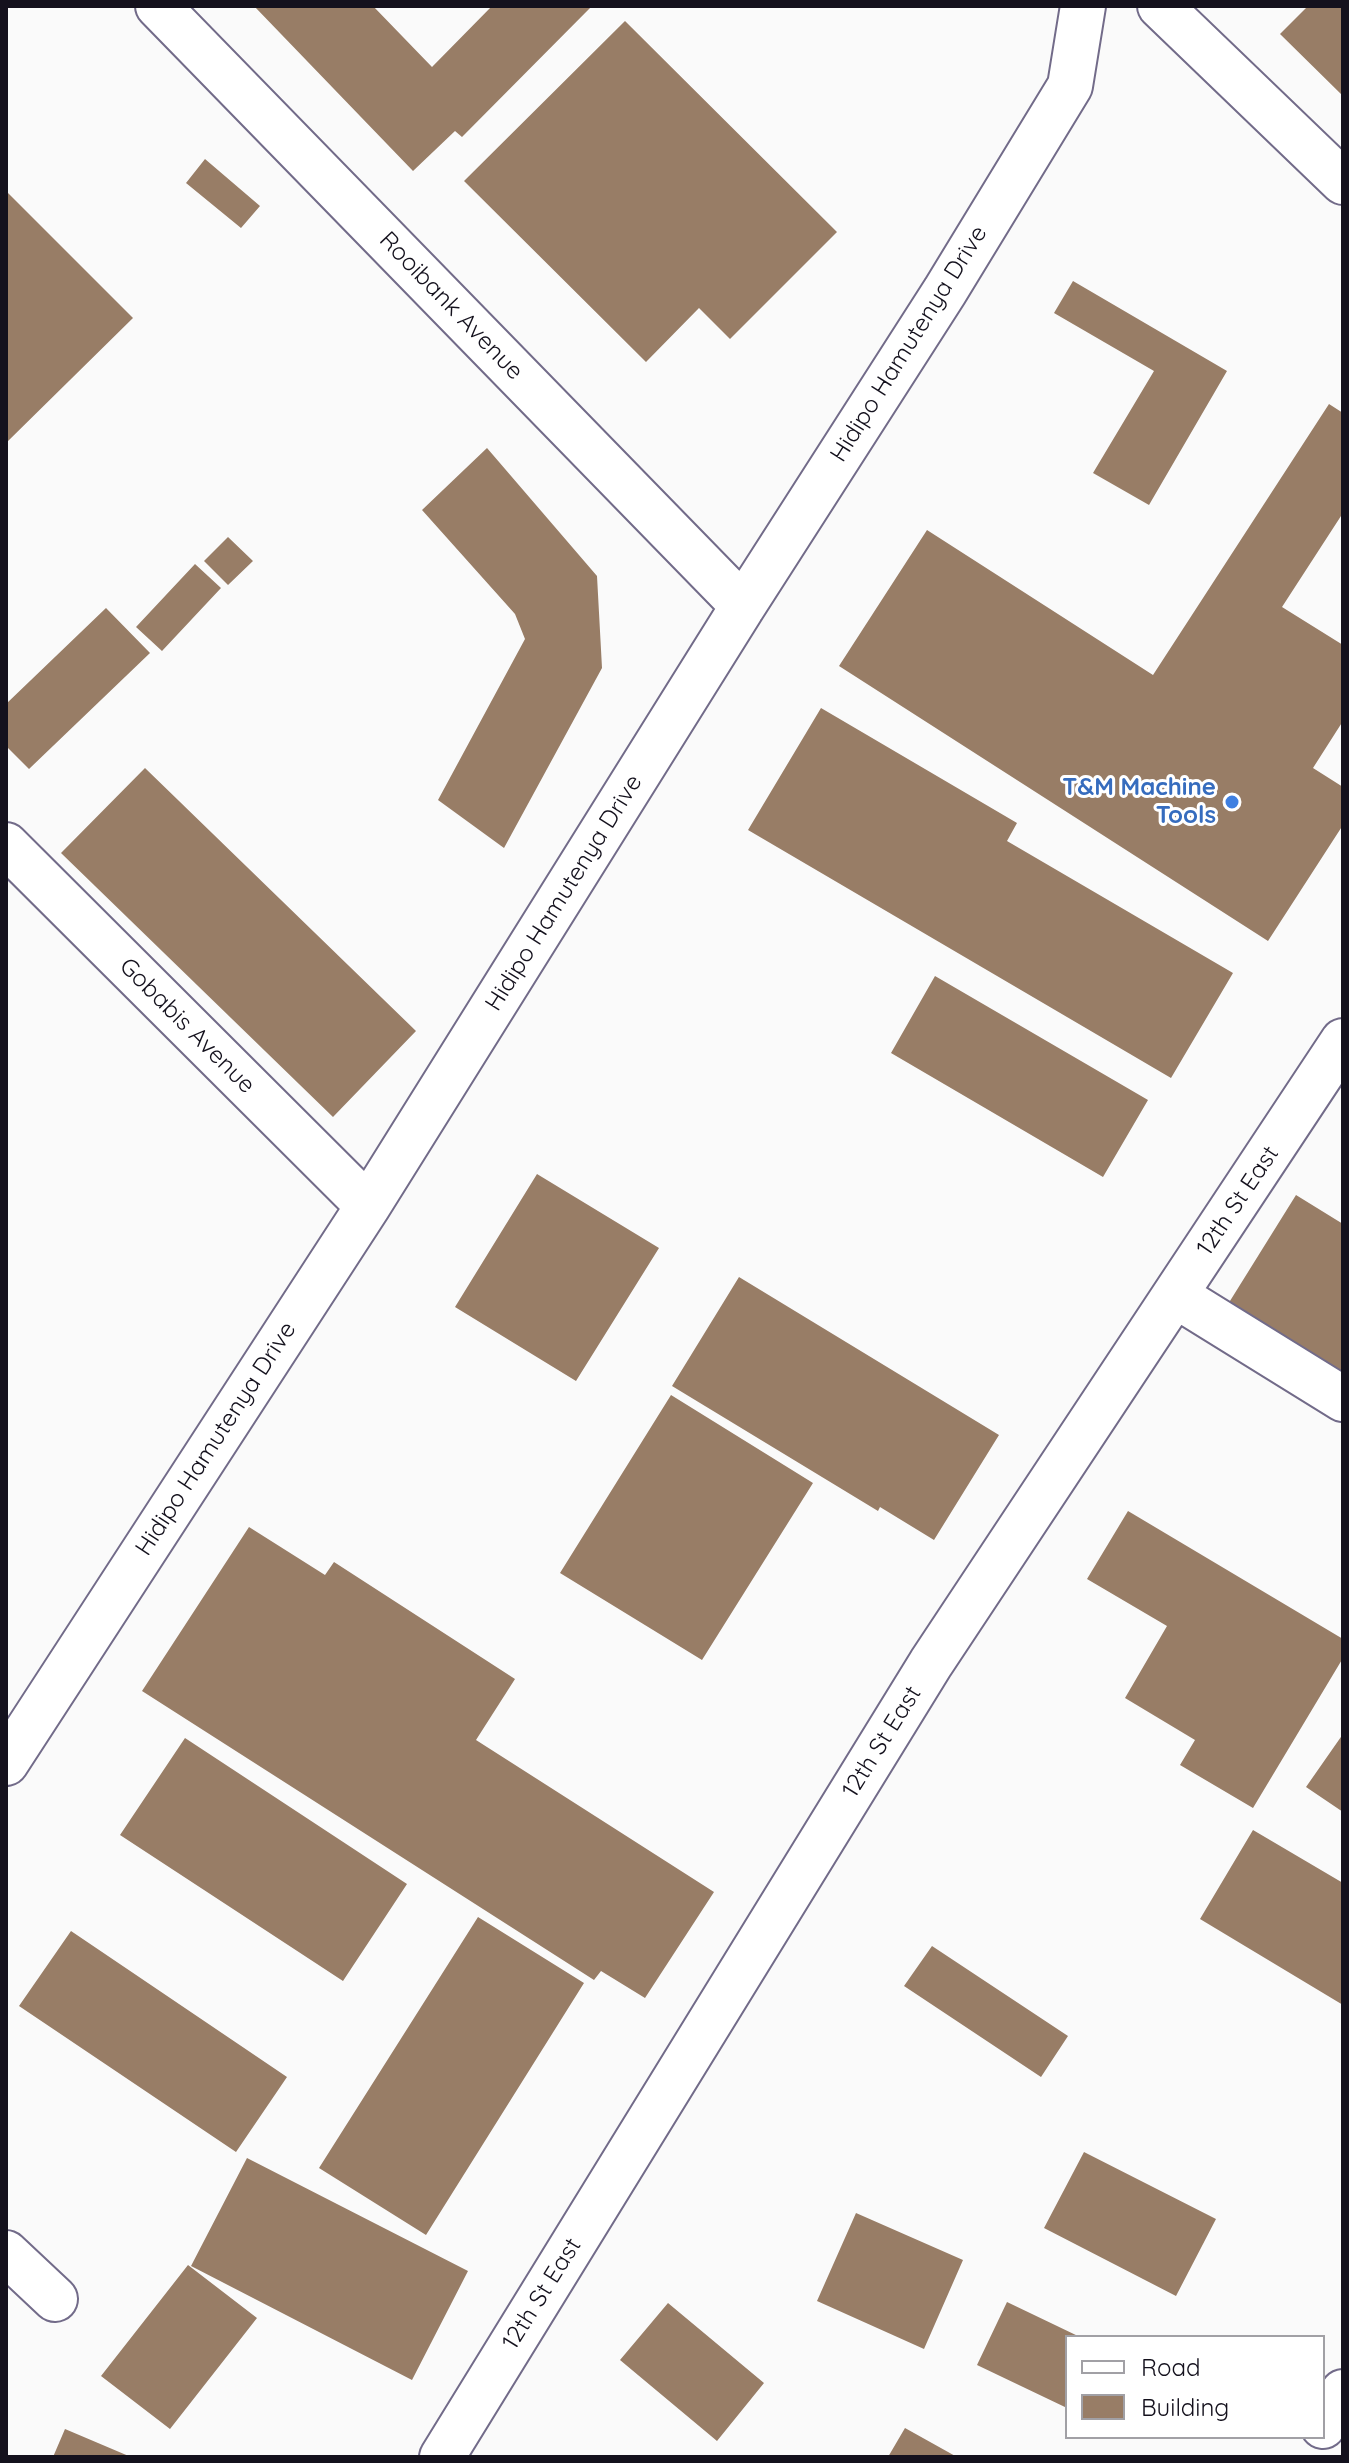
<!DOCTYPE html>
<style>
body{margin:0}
#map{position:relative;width:1349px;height:2463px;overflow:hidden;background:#fafafa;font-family:Quicksand,sans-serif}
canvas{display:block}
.frame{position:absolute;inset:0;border:8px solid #14111d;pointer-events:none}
.legend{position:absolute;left:1065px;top:2335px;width:260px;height:104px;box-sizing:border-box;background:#fff;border:2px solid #a1a0a5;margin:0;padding:10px 14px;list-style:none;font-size:24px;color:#14111d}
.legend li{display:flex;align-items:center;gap:16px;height:40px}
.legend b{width:40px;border:2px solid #a1a0a5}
</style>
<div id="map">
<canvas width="1349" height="2463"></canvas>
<div class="frame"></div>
<ul class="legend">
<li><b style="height:10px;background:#fff"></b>Road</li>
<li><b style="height:22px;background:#987d66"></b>Building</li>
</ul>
</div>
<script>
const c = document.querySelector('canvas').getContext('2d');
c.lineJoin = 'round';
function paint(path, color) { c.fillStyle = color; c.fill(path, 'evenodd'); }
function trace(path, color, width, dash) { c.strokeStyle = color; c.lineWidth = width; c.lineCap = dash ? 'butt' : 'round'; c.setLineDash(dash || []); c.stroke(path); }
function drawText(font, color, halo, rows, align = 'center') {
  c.font = font + ' Quicksand,sans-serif'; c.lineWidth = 6; c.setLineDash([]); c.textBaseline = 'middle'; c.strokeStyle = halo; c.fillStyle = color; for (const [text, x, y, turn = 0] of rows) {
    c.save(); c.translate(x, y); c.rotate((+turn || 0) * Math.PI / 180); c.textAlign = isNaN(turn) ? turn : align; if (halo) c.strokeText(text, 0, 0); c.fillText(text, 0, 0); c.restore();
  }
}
const building = new Path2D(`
 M254 6H373L432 67 492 6H592L462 137 455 131 413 171Z
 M1308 6H1343V96L1280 34Z
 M625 21 837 232 730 339 699 308 646 362 464 181Z
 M205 159 260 206 241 228 186 183Z
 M6 191 133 318 6 443Z
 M1073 281 1227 371 1149 505 1093 473 1154 371 1054 313Z
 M1329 404 1343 413V518L1341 516 1282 607 1343 645V721L1313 768 1343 787V825L1268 941 839 666 927 530 1153 675Z
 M487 448 597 576 602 668 504 848 438 800 525 639 515 614 422 510Z
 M228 537 253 561 228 585 204 561Z
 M195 564 221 588 162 651 136 627Z
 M106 608 150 653 29 769 6 746V704Z
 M821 708 1017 823 1007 841 1233 973 1171 1078 748 830Z
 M145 768 416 1031 333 1117 61 853Z
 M935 976 1148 1100 1103 1177 891 1053Z
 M537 1174 659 1248 576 1381 455 1307Z
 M1296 1195 1343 1224V1392L1220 1317Z
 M739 1277 999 1435 934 1540 880 1507 878 1511 672 1386Z
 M671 1395 813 1483 702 1660 560 1573Z
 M1128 1511 1343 1639V1658L1253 1808 1180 1765 1195 1740 1125 1698 1167 1626 1087 1579Z
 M249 1527 325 1575 334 1562 515 1679 476 1740 714 1892 645 1998 601 1971 594 1980 142 1691Z
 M1343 1734V1812L1306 1787Z
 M185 1738 407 1884 343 1981 120 1835Z
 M1253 1830 1343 1883V2005L1200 1919Z
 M478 1917 584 1983 426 2235 319 2168Z
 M71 1931 287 2077 236 2152 19 2006Z
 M932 1946 1068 2036 1041 2077 904 1986Z
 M1084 2152 1216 2219 1176 2296 1044 2228Z
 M247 2158 468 2271 412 2380 191 2266Z
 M856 2213 963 2260 924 2349 817 2301Z
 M188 2265 257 2318 170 2429 101 2376Z
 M1007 2302 1080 2337H1067V2408L977 2365Z
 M668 2303 764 2383 717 2441 620 2360Z
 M905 2428 957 2457H888Z
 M65 2429 131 2457H53Z`);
const minor = new Path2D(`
 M158 6 743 606
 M1160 6 1343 182
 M6 845 368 1206
 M1175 1295 1343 1399
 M6 1763 368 1206 743 606 945 291 1070 86 1083 6
 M6 2253 55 2299
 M1323 2426 1343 2392
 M442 2457 931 1663 1343 1041`);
const markers = [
 [1232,802,8,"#3f7fe0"]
];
const streetNames = [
 ["Rooibank Avenue",451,306,46],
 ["Hidipo Hamutenya Drive",909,344,-58],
 ["Hidipo Hamutenya Drive",564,893,-58],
 ["Gobabis Avenue",187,1026,45],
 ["12th St East",1238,1201,-56],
 ["Hidipo Hamutenya Drive",216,1439,-57],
 ["12th St East",882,1742,-58],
 ["12th St East",542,2294,-58]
];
const shopNames = [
 ["T&M Machine",1216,788],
 ["Tools",1216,816]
];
paint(building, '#987d66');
trace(minor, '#726b89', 48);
trace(minor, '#fff', 44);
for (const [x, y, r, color] of markers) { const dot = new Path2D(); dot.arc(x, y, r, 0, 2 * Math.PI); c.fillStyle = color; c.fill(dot); trace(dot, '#fff', 3); }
drawText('24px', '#14111d', '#fff', streetNames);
drawText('bold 24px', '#366cbe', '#fff', shopNames, 'right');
</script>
